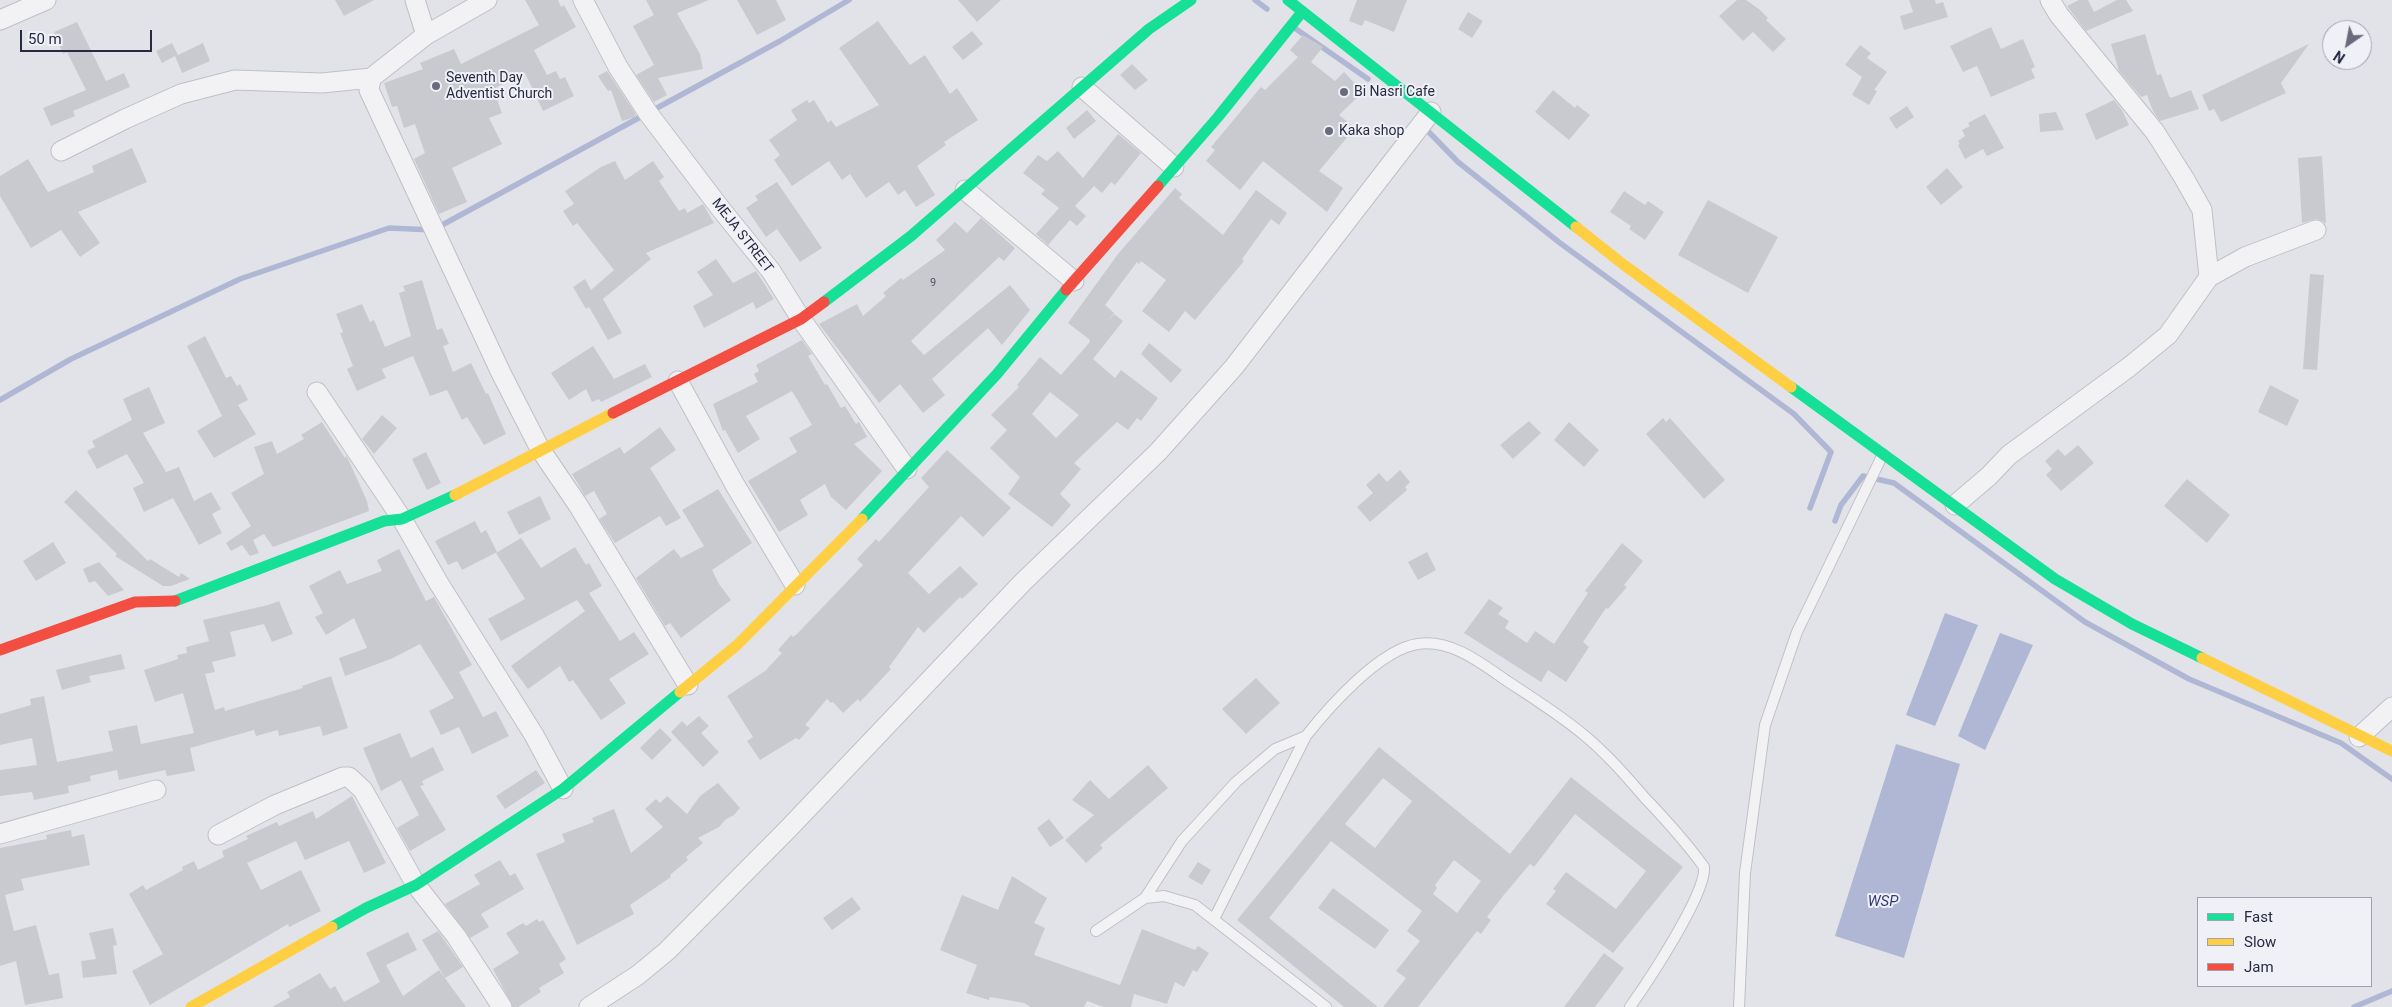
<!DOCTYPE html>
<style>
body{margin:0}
#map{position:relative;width:2392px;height:1007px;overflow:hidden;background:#e2e3e8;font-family:Roboto,sans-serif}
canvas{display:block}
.legend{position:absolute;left:2197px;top:897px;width:175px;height:90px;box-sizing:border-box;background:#f0f1f7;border:1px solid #a0a1af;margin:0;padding:6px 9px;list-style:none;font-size:15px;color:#282a42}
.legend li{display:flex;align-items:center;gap:10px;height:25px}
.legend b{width:25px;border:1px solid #a0a1af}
.north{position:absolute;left:2322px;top:20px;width:50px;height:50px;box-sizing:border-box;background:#f0f1f7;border:1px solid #a0a1af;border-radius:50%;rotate:213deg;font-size:14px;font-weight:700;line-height:20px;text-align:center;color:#282a42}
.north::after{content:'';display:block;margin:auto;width:18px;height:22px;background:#696b7c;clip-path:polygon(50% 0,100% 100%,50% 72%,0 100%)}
.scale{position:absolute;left:20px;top:30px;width:132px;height:22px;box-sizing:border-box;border:2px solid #282a42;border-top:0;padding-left:6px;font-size:15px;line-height:18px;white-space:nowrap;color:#282a42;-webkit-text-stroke:4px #f0f1f7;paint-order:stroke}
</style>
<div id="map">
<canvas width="2392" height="1007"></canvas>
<ul class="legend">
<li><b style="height:6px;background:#16e098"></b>Fast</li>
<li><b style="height:6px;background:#ffcf43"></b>Slow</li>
<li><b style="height:6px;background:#f24e42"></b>Jam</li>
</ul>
<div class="north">N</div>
<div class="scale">50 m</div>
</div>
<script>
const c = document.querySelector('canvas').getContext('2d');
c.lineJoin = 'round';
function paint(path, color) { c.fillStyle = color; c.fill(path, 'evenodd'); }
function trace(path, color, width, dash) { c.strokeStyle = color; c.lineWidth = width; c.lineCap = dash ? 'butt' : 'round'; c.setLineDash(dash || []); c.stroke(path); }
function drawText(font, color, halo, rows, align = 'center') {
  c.font = font + ' Roboto,sans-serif'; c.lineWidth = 4; c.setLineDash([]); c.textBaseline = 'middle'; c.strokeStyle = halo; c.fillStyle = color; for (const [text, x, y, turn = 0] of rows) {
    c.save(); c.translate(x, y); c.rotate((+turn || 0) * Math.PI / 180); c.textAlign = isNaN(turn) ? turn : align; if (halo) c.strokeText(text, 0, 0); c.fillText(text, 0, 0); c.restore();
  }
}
const water = new Path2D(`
 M1945 613 1978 625 1935 726 1906 715Z
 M2000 633 2033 645 1985 750 1958 736Z
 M1896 744 1960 764 1904 958 1835 936Z`);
const stream = new Path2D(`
 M1255 0 1267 9
 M1296 29 1368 79
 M1423 126 1458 162 1560 243 1794 414 1831 452 1810 508
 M0 400 71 359 240 279 389 228 433 230 780 41 849 0
 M1835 521 1841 505 1863 476 1894 483 2085 622 2189 679 2341 743 2392 779
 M2354 1007 2392 991`);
const building = new Path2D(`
 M335 0H374L344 16Z
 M525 0H558L561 7 564 5 576 27 534 50 547 75 556 71 560 79 565 77 574 96 543 111 525 73 493 89 502 113 489 118 502 144 452 168 467 202 439 214 414 159 425 153 415 124 404 128 397 106 392 107 384 83 423 69 420 63 454 49 461 64 539 25Z
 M646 0H709L677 13 700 54 703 69 658 78 667 95 654 102 636 75 654 65 633 26 654 15Z
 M737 0H776L786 20 757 35Z
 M958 0H1001L977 22Z
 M1357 0H1407L1394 32 1365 20 1362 26 1349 21Z
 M1737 0H1746L1759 9 1768 18 1766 20 1786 39 1773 52 1753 32 1743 41 1719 16Z
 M1909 0H1935L1936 4 1943 2 1948 17 1904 30 1900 16 1913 12Z
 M2079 0H2088L2094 12 2117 0H2126L2133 11 2086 31 2067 6Z
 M1468 12 1483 21 1472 38 1458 29Z
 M878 21 910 65 925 55 950 94 957 88 978 120 944 142 946 145 917 166 935 195 916 207 905 190 898 195 889 182 866 198 850 174 842 180 829 161 792 186 774 160 780 155 769 140 797 120 791 110 807 100 809 103 814 100 828 123 831 120 836 127 879 105 839 48Z
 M77 22 106 81 124 73 130 87 73 111 75 116 51 126 43 108 86 90 67 52 63 54 54 32Z
 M1991 27 2001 49 2023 39 2035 67 2031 69 2035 78 1991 97 1977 66 1963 72 1950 46Z
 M972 31 983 44 963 60 952 47Z
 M2145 34 2157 75 2161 74 2169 96 2171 98 2191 90 2199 109 2160 121 2153 111 2147 95 2141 97 2119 71 2111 44Z
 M1303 35 1323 47 1311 62 1335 81 1344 72 1363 92 1339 115 1355 128 1319 171 1343 188 1327 212 1263 161 1240 190 1206 161 1215 150 1211 147 1261 87 1265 90 1298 57 1290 50Z
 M172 43 178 55 203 43 210 61 182 73 175 56 162 63 156 51Z
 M2309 44 2281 83 2286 93 2221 122 2214 109 2209 111 2202 95Z
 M1860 45 1871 53 1867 58 1887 72 1874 90 1877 91 1869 105 1852 95 1862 77 1845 65Z
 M1132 64 1148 80 1135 90 1120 75Z
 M607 71 635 113 636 117 622 121 611 90 608 91 598 76Z
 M1553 90 1575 108 1577 105 1590 115 1569 140 1535 112Z
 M2114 100 2122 110 2129 125 2096 140 2085 114Z
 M1907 106 1914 117 1896 129 1889 118Z
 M1087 110 1096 121 1074 139 1066 128Z
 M2056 112 2064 130 2040 132 2039 114Z
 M1985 114 2004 148 1987 156 1983 149 1965 159 1958 145 1960 144 1958 141 1965 136 1962 130 1970 126 1968 123Z
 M1118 134 1141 153 1115 185 1111 182 1102 193 1094 186 1075 206 1086 216 1077 226 1070 220 1048 245 1036 234 1059 208 1041 194 1045 190 1023 173 1038 155 1047 161 1058 151 1083 178Z
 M132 148 147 182 78 212 100 243 80 257 61 230 31 248 0 196V176L28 159 48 192 94 172 92 166Z
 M2322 156 2326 223 2317 219 2302 223 2298 158Z
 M615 161 625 180 653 161 664 177 659 181 679 211 685 208 687 213 703 204 714 223 646 253 651 259 603 299 622 333 608 340 589 307 586 309 573 287 585 279 591 290 614 270 577 223 573 226 563 211 574 204 565 191 601 167Z
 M1947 168 1963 187 1941 205 1926 187Z
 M777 182 822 248 800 262 777 229 766 237 746 208 758 200 755 196Z
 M1175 188 1182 194 1179 198 1223 235 1256 190 1287 213 1279 225 1271 219 1242 259 1244 261 1195 320 1185 311 1169 332 1142 311 1166 280 1141 261 1139 264 1137 262 1105 305 1114 313 1107 322 1114 314 1123 321 1093 359 1115 378 1121 370 1158 398 1141 421 1137 418 1128 430 1117 422 1074 463 1081 469 1060 494 1071 505 1052 527 1008 494 1020 477 990 448 1007 430 991 415 1019 387 1017 385 1040 357 1061 375 1089 343 1090 340 1068 323 1118 254ZM1050 392 1079 415 1056 438 1032 414Z
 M1624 191 1645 205 1648 201 1664 212 1645 240 1629 229 1631 226 1610 212Z
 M1708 200 1778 237 1748 293 1678 255Z
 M981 218 1015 248 1004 261 999 257 911 341 924 355 1010 285 1030 310 1002 345 988 328 932 379 945 395 923 413 900 384 879 403 819 324 857 304 863 316 886 296 883 293 901 278 903 280 945 250 936 240 955 222 967 233Z
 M716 259 733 283 756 271 774 299 756 309 753 302 704 328 693 306 713 295 697 272Z
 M2310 274 2324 275 2317 370 2303 369Z
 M422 280 437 330 442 328 449 344 443 346 453 372 471 363 486 394 488 393 506 434 484 445 467 417 462 420 447 390 430 396 413 356 382 369 386 378 357 391 347 369 353 366 340 333 343 332 336 314 362 304 370 322 374 320 385 347 411 336 399 293 405 291 403 286Z
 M205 336 226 378 231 376 237 386 240 384 248 400 238 405 256 434 214 458 197 431 222 416 187 346Z
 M802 340 812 354 808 356 825 385 827 384 841 408 845 406 856 424 859 422 867 437 854 444 882 471 846 510 831 497 825 484 800 500 808 515 779 532 748 481 797 452 789 438 812 425 792 391 746 416 760 439 738 453 725 430 723 431 713 404 758 382 754 374 759 371 756 365Z
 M1149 343 1182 370 1171 383 1141 354Z
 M593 346 614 379 645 364 652 377 601 402 599 399 592 402 586 389 569 400 551 373Z
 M2270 385 2299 400 2287 426 2258 412Z
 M149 387 165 423 143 433 166 472 179 467 194 501 211 492 221 509 212 514 222 533 199 545 173 498 144 512 133 488 144 483 127 454 97 469 87 451 95 447 92 441 132 420 123 399Z
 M382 415 397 428 374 454 362 439Z
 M1663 418 1666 422 1670 418 1725 480 1704 499 1646 434Z
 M1529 421 1541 433 1513 459 1500 445Z
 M322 422 345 458 346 456 348 459 367 501 369 511 273 547 264 534 253 540 259 553 250 556 242 545 231 551 226 543 251 526 231 493 264 474 254 447 272 441 277 454 304 439 301 435Z
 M1569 422 1599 450 1584 467 1554 440Z
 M660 427 676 450 650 468 681 518 666 526 660 516 615 543 599 519 607 514 594 491 585 496 572 474 620 447 624 454Z
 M2078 445 2094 463 2061 491 2046 475 2052 469 2045 461 2058 449 2065 456Z
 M947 450 1011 508 983 537 961 516 908 573 929 594 960 566 978 584 962 599 960 597 924 633 918 627 889 667 891 669 860 702 858 699 843 713 833 702 831 703 827 699 805 725 810 728 799 740 796 738 760 760 747 741 753 737 727 696 765 671 782 653 778 650 791 635 793 637 797 634 863 565 857 559 876 539 879 542 929 487 921 478Z
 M426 452 441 483 427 490 412 459Z
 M1400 470 1410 482 1405 487 1407 490 1370 522 1357 507 1373 493 1366 485 1379 473 1387 482Z
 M2187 479 2230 515 2207 543 2164 506Z
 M718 489 752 543 712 570 719 584 731 600 681 638 670 623 665 626 636 578 674 549 681 558 704 546 682 510Z
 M76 490 148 561 150 559 179 577 181 573 190 579 171 586H163L115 556 117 554 64 502Z
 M540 496 551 519 519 535 507 512Z
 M475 521 481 533 486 530 497 552 462 570 457 561 448 565 435 541Z
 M521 538 541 568 575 547 586 565 589 563 602 586 589 593 620 641 634 632 649 654 609 679 626 703 601 720 573 680 569 682 560 666 528 689 511 666 585 611 577 600 501 641 488 619 525 599 496 553Z
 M53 542 66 563 36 581 23 561Z
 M1622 543 1643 561 1624 585 1627 587 1608 609 1606 608 1583 642 1589 647 1566 682 1548 670 1541 682 1464 633 1489 599 1503 608 1498 614 1509 621 1505 628 1527 643 1535 631 1554 644 1588 593 1585 591Z
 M399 549 426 601 434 597 472 665 459 672 483 717 496 711 509 736 472 754 459 727 441 735 429 711 454 698 420 644 393 658 345 676 339 658 367 648 354 618 326 635 315 617 323 613 309 586 340 570 347 584 382 571 377 560Z
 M1427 552 1436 570 1418 580 1408 562Z
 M99 562 124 590 108 596 95 581 89 583 83 569Z
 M279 601 293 634 272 642 264 624 230 632 236 656 212 662 215 672 205 674 215 710 224 707 225 711 303 688 302 686 331 676 348 728 323 736 320 726 279 736 278 730 256 736 254 730 190 748 195 771 167 776 165 770 119 780 117 770 90 776 91 781 68 786 69 793 34 800 32 792 0 796V770L37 765 32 738 0 745V714L31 705 30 699 44 696 57 762 113 751 108 731 137 725 141 744 194 733 183 693 155 702 144 670 178 659 177 655 187 653 186 647 209 641 203 620 268 605Z
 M121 654 125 669 89 676 91 682 62 690 56 670Z
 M1256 678 1280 703 1246 734 1222 709Z
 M699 716 709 726 701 733 719 752 703 767 671 732 682 721 687 726Z
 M660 728 672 740 652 760 640 748Z
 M400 733 411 758 433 747 444 770 422 781 424 785 420 786 446 830 410 851 397 828 419 815 401 780 381 791 363 748Z
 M1379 747 1510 854 1571 777 1683 867 1613 953 1546 904 1556 891 1553 889 1566 872 1616 909 1646 871 1575 814 1534 867 1530 864 1503 896 1487 917 1491 920 1481 934 1477 931 1418 1007H1383L1406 978 1396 971 1420 941 1407 931 1422 911 1331 841 1269 918 1378 1007H1344L1237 920ZM1383 778 1412 801 1375 848 1345 824ZM1454 860 1481 881 1457 913 1433 894 1437 888 1435 885Z
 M1148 765 1168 788 1100 845 1103 848 1086 863 1065 840 1094 815 1072 800 1090 780 1109 799Z
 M536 770 545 783 505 809 496 796Z
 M718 783 740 808 734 815 725 820 719 827 698 838 703 843 686 857 688 860 670 875 671 877 630 905 634 914 577 945 536 854 565 842 562 834 594 822 592 818 614 809 631 853 663 827 645 809 656 799 660 803 667 796 687 814 700 796Z
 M352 796 386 863 364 873 349 841 305 860 296 841 247 863 261 890 301 870 321 911 289 927 288 924 150 1005 132 971 163 954 129 894 143 885 146 890 183 870 182 867 194 861 198 870 224 857 222 851 248 839 246 836 277 822 279 826 313 811 316 819Z
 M1049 819 1064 838 1050 847 1037 828Z
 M71 830 72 837 84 834 90 865 21 879 24 890 5 895 14 931 36 925 49 975 59 973 63 998 25 1005 16 961 0 966V848L47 839 46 835Z
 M500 860 510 876 515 873 524 889 481 914 489 927 470 938 445 904 480 884 474 875Z
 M1198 862 1211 870 1202 885 1188 877Z
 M1012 876 1047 898 1034 923 1045 928 1034 955 1120 985 1142 929 1195 950 1198 946 1209 953 1197 972 1193 970 1184 987 1175 982 1167 1004 1134 994 1131 1007H1104L1087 1001 1084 1007H1031L1024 1003 990 997 989 1000 966 993 977 965 940 950 962 895 998 910Z
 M1333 888 1389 930 1375 949 1318 908Z
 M852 897 861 909 832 930 823 918Z
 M537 919 539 922 543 920 566 959 559 964 564 973 539 988 541 992 518 1007H513L493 969 519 953 506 933 523 923 526 926Z
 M113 928 117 945 113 946 117 974 83 978 81 961 96 959 89 933Z
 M438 931 463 967 445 978 422 940Z
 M408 932 417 950 386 965 403 996 439 970 466 1007H272L290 997 287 992 320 973 330 989 335 986 344 1002 380 982 366 953Z
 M1604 953 1624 968 1595 1007H1564Z`);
const lane = new Path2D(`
 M1145 898 1182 841 1236 782 1275 749 1306 736
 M1214 919 1306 736C1329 707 1380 649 1418 644 1451 639 1481 663 1507 681 1533 698 1560 715 1584 735 1607 754 1626 776 1645 798 1666 820 1686 842 1704 867 1707 893 1647 983 1630 1007
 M1096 931 1145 898 1164 896 1195 905 1326 1007
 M1739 1007 1745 873 1765 725 1797 632 1883 454`);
const street = new Path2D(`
 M415 0 426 35
 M487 0 426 35 371 78 369 90 501 373 540 449 578 505 688 685
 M583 0 618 67 648 113 720 208 771 271 801 319 907 469
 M2050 0 2059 15 2155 132 2184 178 2202 210 2209 277
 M0 20 46 0
 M1082 87 1174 167
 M61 151 125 119 181 94 235 80 322 83 371 78
 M965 190 1074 281
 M678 381 735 485 795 585
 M317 392 402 519 438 582 534 735 563 789
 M1955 505 1989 476 2009 455 2129 367 2168 335 2209 277 2245 257 2316 230
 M2359 737 2392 707
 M0 834 156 790
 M218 835 275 805 343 777H349L363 790 416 885 456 936 502 1007
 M589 1007 638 975 667 951 789 828 1023 582 1158 452 1234 367 1431 112`);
const fast = new Path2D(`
 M1288 0 1576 227
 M1158 186 1218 117 1302 12
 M824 302 911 236 1149 29 1191 0
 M1791 387 2055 579 2132 624 2202 658
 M862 519 997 374 1066 290
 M175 601 384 521 402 519 455 495
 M332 927 366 908 416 885 563 789 680 692`);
const slow = new Path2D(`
 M1576 227 1624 265 1791 387
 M455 495 613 413
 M2202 658 2392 751
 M680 692 737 645 862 519
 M191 1007 332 927`);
const jam = new Path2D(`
 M1066 290 1158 186
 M613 413 801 319 824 302
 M0 650 135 602 175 601`);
const markers = [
 [436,86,5,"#696b7c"],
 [1344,92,5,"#696b7c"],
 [1329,131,5,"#696b7c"]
];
const numberNames = [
 ["9",933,283]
];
const poiNames = [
 ["Seventh Day",446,78],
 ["Adventist Church",446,94],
 ["Bi Nasri Cafe",1354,92],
 ["Kaka shop",1339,131]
];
const streetNames = [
 ["MEJA STREET",742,236,52]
];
const waterNames = [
 ["WSP",1883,902]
];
paint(water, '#b0b7d4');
trace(stream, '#b0b7d4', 5.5);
paint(building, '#c9cad0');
trace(lane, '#bfc0c6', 12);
trace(street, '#bfc0c6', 21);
trace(lane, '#f2f2f4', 10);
trace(street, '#f2f2f4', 19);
trace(fast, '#16e098', 11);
trace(slow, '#ffcf43', 11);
trace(jam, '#f24e42', 11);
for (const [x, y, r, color] of markers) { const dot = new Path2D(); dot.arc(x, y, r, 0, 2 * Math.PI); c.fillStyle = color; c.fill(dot); trace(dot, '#f0f1f7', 2); }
drawText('11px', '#525467', null, numberNames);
drawText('14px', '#282a42', '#f0f1f7', poiNames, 'left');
drawText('14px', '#282a42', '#f0f1f7', streetNames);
drawText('italic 15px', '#303c78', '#f0f1f7', waterNames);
</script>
